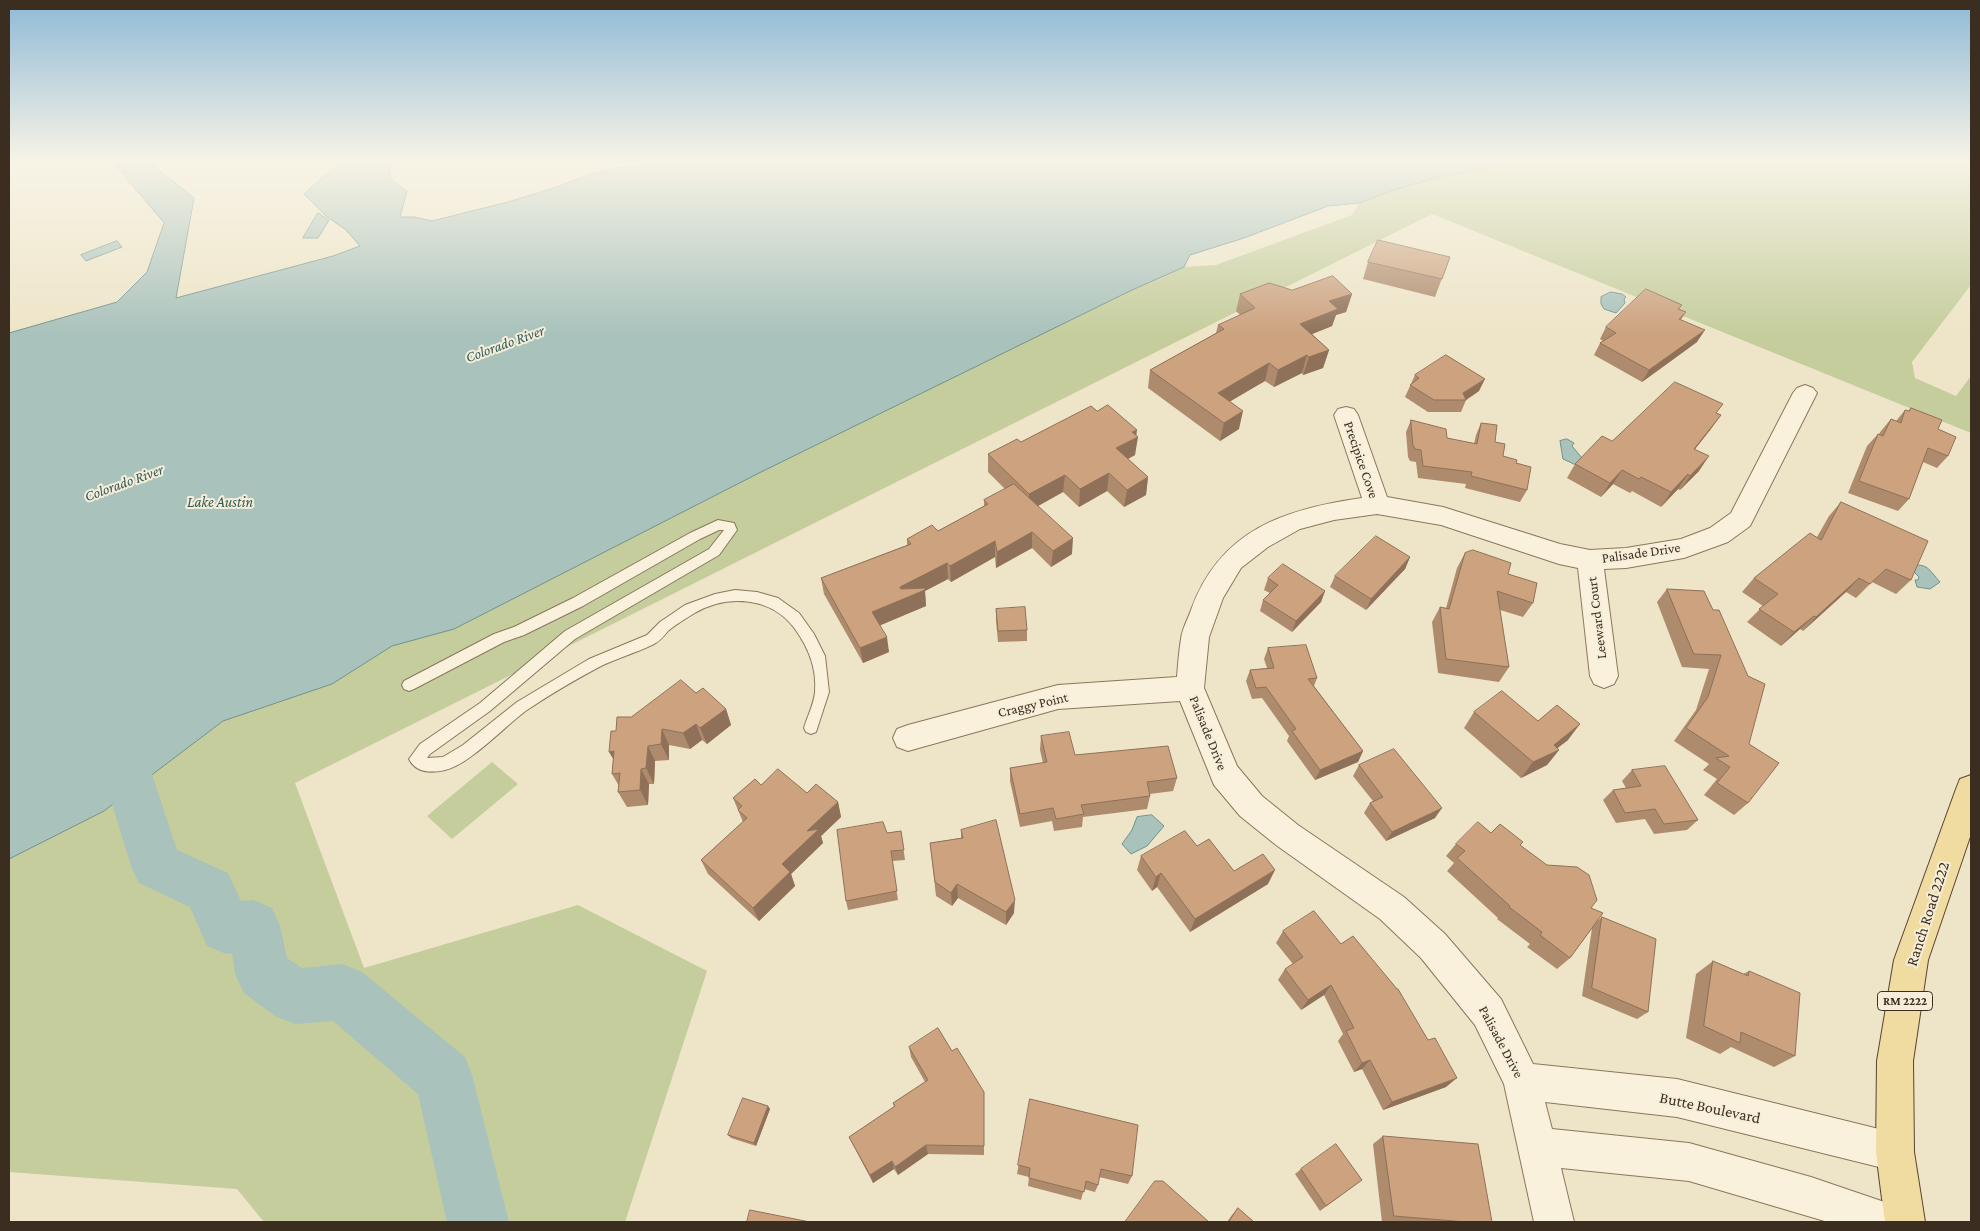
<!DOCTYPE html>
<style>
body{margin:0}
#map{position:relative;width:1980px;height:1231px;overflow:hidden;background:#eee5c8;font-family:"Crimson Pro",serif}
canvas{display:block}
.frame{position:absolute;inset:0;border:10px solid #3b2e20;pointer-events:none}
</style>
<div id="map">
<canvas width="1980" height="1231"></canvas>
<div class="frame"></div>
</div>
<script>
const c = document.querySelector('canvas').getContext('2d');
c.lineJoin = 'round';
function paint(path, color) { c.fillStyle = color; c.fill(path, 'evenodd'); }
function trace(path, color, width, dash) { c.strokeStyle = color; c.lineWidth = width; c.lineCap = dash ? 'butt' : 'round'; c.setLineDash(dash || []); c.stroke(path); }
function drawText(font, color, halo, rows, align = 'center') {
  c.font = font + ' "Crimson Pro",serif'; c.lineWidth = 4; c.setLineDash([]); c.textBaseline = 'middle'; c.strokeStyle = halo; c.fillStyle = color; for (const [text, x, y, turn = 0] of rows) {
    c.save(); c.translate(x, y); c.rotate((+turn || 0) * Math.PI / 180); c.textAlign = isNaN(turn) ? turn : align; if (halo) c.strokeText(text, 0, 0); c.fillText(text, 0, 0); c.restore();
  }
}
const green = new Path2D(`
 M1499 162H1971V285L1912 362 1915 378 1956 396 1971 376V433L1432 214 295 783 364 968 578 905 707 971 625 1222H264L237 1189 9 1172V859L104 811 223 721 332 684 392 646 454 629 761 472 1132 290 1184 267 1216 265 1352 215 1359 203 1396 189 1443 176 1489 168Z
 M492 762 518 784 452 839 427 816Z`);
const water = new Path2D(`
 M113 162H149L194 198 176 298 333 256 360 246 346 230 326 216 304 194 339 163 342 162H397L390 166 391 180 407 191 400 217H414L432 221 508 202 554 188 591 174 622 167 697 162H1499L1489 168 1443 176 1396 189 1359 203 1328 206 1244 238 1190 255 1184 267 1132 290 761 472 454 629 392 646 332 684 223 721 104 811 9 859V333L117 302 147 272 164 223Z
 M318 213 329 220 318 238H303Z
 M117 241 122 247 86 261 81 255Z
 M1611 292 1622 294 1626 297 1624 299 1625 303 1616 313 1604 309 1601 304V297Z
 M1567 439 1574 443 1572 446 1582 458 1576 465 1563 459 1560 441Z
 M1916 565C1929 564 1932 574 1940 582L1930 589 1917 587 1915 580H1918L1919 577 1913 571Z
 M1152 815 1164 826 1147 846 1131 854 1122 844 1132 830 1137 817Z`);
const river = new Path2D(`
 M114 712 131 718 138 732 177 850 228 873 241 901 253 900 272 908 280 926 287 958 302 968 342 964 362 972 465 1057 473 1078 509 1222H447L418 1094 333 1021 295 1024 275 1016 244 993 235 974 232 953 226 954 207 946 190 907 139 883 131 866 90 732 97 718Z`);
const service = new Path2D(`
 M718 520 734 523 737 530 719 555 575 639 490 711 430 754 427 758 443 757 463 745 517 702 589 659 647 635 660 622 685 605 715 594 735 590 757 592 778 598 799 613 814 634 825 656 829 692 816 732 811 734 806 732 804 728C807 717 814 704 815 692 817 668 808 647 795 629 771 596 726 594 693 614 685 619 675 625 668 631 664 636 660 641 654 644 636 653 617 658 599 667 575 680 549 695 527 710 506 725 469 765 445 770 432 773 416 773 409 759L420 744 480 703 565 631 709 549 724 530H719L700 539 583 606 524 635 504 642 414 689 409 691 404 689 402 685 404 681 494 634 514 627 573 598 690 533Z`);
const minor = new Path2D(`
 M1805 385 1813 388 1817 393 1750 526 1728 542 1684 558 1626 568 1604 569 1618 676 1614 684 1604 688 1594 684 1590 676 1578 568 1559 564 1441 525 1377 514 1334 520 1300 529 1268 547 1241 568 1223 598 1209 637 1204 688 1237 766 1262 796 1298 825 1404 897 1445 934 1501 999 1533 1064 1677 1079 1895 1133 1908 1139 1914 1152 1908 1165 1895 1171 1677 1117 1545 1102 1552 1129 1689 1143 1811 1177 1902 1208 1908 1222H1828L1689 1181 1561 1168 1574 1222H1534L1504 1084 1475 1025 1421 958 1380 919 1276 845 1240 816 1214 785 1180 701 1058 709 908 751 897 747 893 738 897 729 908 725 1058 685 1177 677C1178 664 1179 651 1181 639 1182 629 1188 619 1191 610 1220 530 1284 509 1362 498L1334 415 1338 409 1346 407 1354 409 1358 415 1387 497 1443 507 1560 544 1590 550 1626 548 1681 539 1710 528 1731 513 1793 393 1797 388Z`);
const primary = new Path2D(`
 M1971 775V834L1928 960 1913 1061 1914 1152 1925 1222H1885L1876 1152 1877 1061 1894 960 1956 789 1960 779Z`);
const wall = new Path2D(`
 M1450 257 1435 297 1363 279 1368 262Z
 M1292 290 1352 294 1346 312 1336 315 1332 326 1312 334 1329 350 1323 368 1303 375 1302 373 1274 387 1265 381 1229 401 1239 429 1220 441 1148 388 1150 370 1216 333 1218 325 1240 315 1236 311 1240 294Z
 M1682 305 1679 309 1686 312 1681 320 1697 342 1642 382 1594 355 1600 343 1603 341 1600 339 1606 327Z
 M1415 375 1479 391 1466 400 1461 412H1428L1405 397Z
 M1911 408 1938 429 1948 456 1937 468 1923 462 1909 499 1898 511 1848 493 1867 446 1878 434H1879L1881 431 1891 419 1896 421 1905 410 1908 411Z
 M1097 411 1136 436 1135 455 1128 459 1148 477 1146 495 1124 507 1107 491 1079 507 1063 492 1038 506 1072 554 1051 567 1032 548 996 568 995 557 951 582 948 579 925 591 926 606 880 625 889 652 863 663 824 594 821 578 907 545V539L938 531 984 506V500L1005 489 988 472V454L1021 442Z
 M1717 413 1721 415 1695 449 1699 471 1680 490 1678 489 1661 507 1632 491 1630 493 1613 484 1601 497 1567 478 1575 464Z
 M1411 420 1447 438 1474 444 1476 435 1481 423 1495 442 1503 456 1516 463 1527 490 1520 502 1465 488 1466 484 1418 478 1416 462 1410 461 1408 457 1406 432Z
 M1841 502 1911 580 1896 594 1872 582 1856 598 1846 592 1803 631 1800 629 1781 646 1747 622 1763 606 1742 592 1754 578 1817 537 1829 516Z
 M1465 553 1508 574 1533 603 1523 617 1500 610 1509 667 1499 682 1438 673 1432 622 1440 607 1446 608 1457 568Z
 M1410 557 1405 569 1366 610 1330 587 1335 576Z
 M1268 578 1325 591 1321 602 1292 632 1260 611 1263 600 1270 593 1264 590Z
 M1667 589 1704 591 1749 744 1748 803 1734 815 1704 795 1717 779 1703 770 1709 764 1674 741 1696 710 1709 669 1682 667 1657 602Z
 M996 609 1027 630V641L998 642 996 621Z
 M1268 648 1317 678 1314 686 1363 751 1358 762 1315 780 1287 741 1289 736 1262 698 1252 699 1246 681 1250 670 1267 668 1264 659Z
 M726 709 731 725 707 744 702 740 690 749 669 745V760L655 761 654 784H649L648 805 627 807 618 792 619 786 612 774 616 731 631 717Z
 M1474 712 1538 721 1568 740 1557 748 1559 750 1547 765 1521 778 1464 728Z
 M1041 736 1075 755 1177 778 1173 791 1150 794V796L1147 809 1083 817 1082 827 1054 831 1052 821 1020 827 1010 781V768L1043 763 1040 750Z
 M1359 765 1435 818 1386 841 1364 813 1370 803 1373 801 1353 776Z
 M1632 770 1698 820 1687 830 1654 834 1645 819 1616 823 1603 800 1613 790 1626 788 1622 781Z
 M761 785 807 793 838 802 841 817 821 836 823 843 791 874 795 886 759 921 708 874 701 860 743 822 733 798Z
 M961 830 1014 913 1006 925 958 898 952 906 936 896 930 843 961 838Z
 M901 831 905 860 892 861 898 900 848 910 846 901 887 833Z
 M1491 833 1520 845 1591 908 1595 923 1602 917 1648 1012 1637 1019 1582 996 1592 928 1570 958 1557 969 1527 947 1530 944 1497 919 1498 918 1447 871 1454 863 1446 856 1456 844Z
 M1197 846 1234 871 1268 884 1190 932 1157 887 1152 891 1137 870 1141 856Z
 M1283 931 1446 1087 1383 1110 1362 1069 1354 1072 1338 1041 1343 1034 1324 995 1301 1010 1278 980 1285 969 1293 964 1276 943Z
 M1713 961 1743 974 1749 971 1795 1056 1774 1067 1731 1047 1720 1054 1686 1038 1696 974Z
 M909 1047 952 1051 984 1092V1155L928 1154 898 1175 894 1169 873 1183 853 1145 849 1137 894 1107 893 1103 925 1082 911 1057Z
 M1030 1099 1132 1176 1128 1184 1099 1177 1098 1185 1095 1192 1084 1189 1081 1200 1028 1186 1029 1177 1017 1174Z
 M768 1106 770 1109 756 1146 731 1138 728 1135Z
 M1383 1136 1492 1222H1382L1373 1144Z
 M1301 1169 1362 1180 1320 1211 1295 1174Z
 M1238 1208 1254 1222H1227L1232 1215Z`);
const shadedWall = new Path2D(`
 M1352 294 1346 312 1336 315 1332 326 1295 341 1300 324 1329 301Z
 M1705 330 1697 342 1642 382 1649 370Z
 M1329 350 1323 368 1303 375 1309 357Z
 M1307 355 1302 373 1274 387 1278 370Z
 M1269 363 1265 381 1214 411 1218 393Z
 M1485 379 1479 391 1466 400 1463 393Z
 M1243 411 1239 429 1220 441 1224 423Z
 M1721 415 1711 429 1684 463 1694 449Z
 M1137 430 1136 438 1138 437 1135 455 1114 466 1116 448 1132 432Z
 M1709 456 1699 471 1680 490 1690 476Z
 M1622 470 1613 484 1601 497 1610 483Z
 M1109 473 1107 491 1079 507 1080 489Z
 M1688 474 1678 489 1661 507 1671 492Z
 M1065 475 1063 492 1029 511V494Z
 M1148 477 1146 495 1124 507 1127 490Z
 M1032 532V548L996 568 997 552Z
 M1073 538 1072 554 1051 567 1053 551Z
 M995 541V557L951 582 950 566Z
 M1410 557 1405 569 1366 610 1371 599Z
 M947 563 948 579 925 591 926 606 874 628 872 612 900 587Z
 M1859 578 1846 592 1803 631 1816 617Z
 M1325 591 1321 602 1292 632 1296 621Z
 M1814 616 1800 629 1781 646 1794 632Z
 M887 637 889 652 863 663 860 648Z
 M726 709 731 725 707 744 700 728Z
 M696 724 702 740 690 749 683 733Z
 M1580 724 1568 740 1550 754 1559 750 1547 765 1521 778 1533 762Z
 M662 729 669 745V760L661 744Z
 M648 746 655 761 654 784 646 768Z
 M614 751 618 767 609 752Z
 M1363 751 1358 762 1315 780 1320 770Z
 M641 769 649 784 648 805 640 790Z
 M838 802 841 817 821 836 823 843 791 874 795 886 759 921 753 908 782 864 807 831Z
 M1442 808 1435 818 1386 841 1392 832Z
 M1275 870 1268 884 1190 932 1195 919Z
 M1161 873 1157 887 1152 891 1156 877Z
 M957 884 958 898 952 906 951 893Z
 M1015 900 1014 913 1006 925V912Z
 M1331 985 1324 995 1301 1010 1308 1000Z
 M1370 1060 1362 1069 1354 1072 1362 1063Z
 M1457 1078 1446 1087 1383 1110 1392 1102Z
 M768 1106 770 1109 756 1146 754 1143Z
 M926 1145 928 1154 898 1175 895 1167Z
 M892 1161 894 1169 873 1183 870 1175Z`);
const building = new Path2D(`
 M1378 240 1450 257 1442 279 1368 262Z
 M1333 276 1352 294 1329 301 1338 309 1300 324 1329 350 1309 357 1307 355 1278 370 1269 363 1218 393 1243 411 1224 423 1150 370 1224 329 1218 325 1255 308 1240 294 1269 283 1292 290Z
 M1646 289 1682 305 1678 309 1686 312 1679 319 1705 330 1649 370 1600 343 1616 333 1606 327Z
 M1446 355 1485 379 1463 393 1466 400H1434L1410 385 1419 378 1415 375Z
 M1675 382 1723 404 1716 413 1721 415 1694 449 1709 456 1690 476 1688 474 1671 492 1641 477 1639 479 1622 470 1610 483 1575 464 1602 436 1612 441Z
 M1108 405 1137 430 1132 432 1138 437 1116 448 1148 477 1127 490 1109 473 1080 489 1065 475 1029 494 988 454 1017 439 1021 442 1091 406 1097 411Z
 M1911 408 1942 420 1938 429 1956 437 1948 456 1928 448 1909 499 1859 481 1878 434 1883 436 1891 419 1901 423 1905 410 1909 411Z
 M1411 420 1446 429 1447 438 1477 444 1481 423 1497 425 1495 442 1505 444 1503 456 1517 460 1516 463 1531 467 1527 490 1471 476 1472 472 1423 466 1421 450 1415 449 1413 445Z
 M1014 484 1073 538 1053 551 1032 532 997 552 995 541 950 566 947 563 900 587 901 589 925 588V590L872 612 887 637 860 648 821 578 911 544 907 539 932 525 938 531 988 504 984 500Z
 M1841 502 1928 541 1911 580 1886 569 1870 584 1859 578 1816 617 1814 616 1794 632 1759 609 1778 594 1754 578 1810 533 1821 540Z
 M1376 536 1410 557 1371 599 1335 576Z
 M1473 550 1511 563 1508 574 1537 583 1533 603 1497 591 1509 667 1446 659 1440 607 1449 609 1465 553Z
 M1283 564 1325 591 1296 621 1263 600 1278 585 1268 578Z
 M1667 589 1704 591 1713 610H1719L1748 676 1765 684 1749 744 1779 763 1748 803 1717 783 1730 767 1716 758 1729 756 1686 728 1708 697 1721 655 1694 654Z
 M1025 607 1027 630 998 631 996 609Z
 M1306 645 1317 678 1308 679 1363 751 1320 770 1292 731 1296 729 1266 687 1256 688 1250 670 1274 668 1268 648Z
 M681 680 696 693 703 688 726 709 700 728 696 724 683 733 662 729 661 744 648 746 646 768 641 769 640 790 618 792 620 773 612 774 614 751 609 752 611 731H616L617 717H631Z
 M1502 691 1538 721 1557 705 1580 724 1554 745 1559 750 1533 762 1474 712Z
 M1069 732 1075 755 1168 746 1177 778 1147 782 1150 796 1081 805 1084 814 1056 819 1053 808 1020 814 1010 768 1047 762 1041 736Z
 M1394 749 1442 808 1392 832 1370 803 1383 797 1359 765Z
 M1665 766 1698 820 1664 824 1655 809 1625 813 1613 790 1641 786 1632 770Z
 M778 769 807 793 816 784 838 802 807 831 819 829 782 864 790 872 753 908 701 860 747 818 738 810 742 806 733 798 755 779 761 785Z
 M996 820 1015 900 1006 912 957 884 951 893 935 882 930 843 963 838 961 830Z
 M883 822 887 833 901 831 904 850 891 851 897 891 846 901 837 830Z
 M1478 822 1491 833 1500 824 1523 842 1520 845 1547 865 1577 867 1589 875 1597 900 1591 908 1603 913 1570 958 1540 935 1542 932 1509 907 1510 906 1457 858 1465 851 1456 844Z
 M1185 831 1197 846 1209 839 1234 871 1263 854 1275 870 1195 919 1161 873 1156 877 1141 856Z
 M1314 911 1341 944 1353 936 1397 989H1398L1428 1040 1435 1038 1457 1078 1392 1102 1370 1060 1362 1063 1346 1031 1354 1028 1331 985 1308 1000 1285 969 1303 957 1283 931Z
 M1602 917 1656 939 1648 1012 1592 988Z
 M1713 961 1748 976 1749 971 1800 993 1795 1056 1741 1032 1740 1043 1704 1026Z
 M938 1028 952 1051 957 1048 984 1092V1146L926 1145 895 1167 892 1161 870 1175 849 1137 895 1106 893 1103 928 1080 909 1047Z
 M743 1098 768 1106 754 1143 728 1135Z
 M1030 1099 1138 1125 1132 1176 1101 1169 1098 1185 1086 1181 1084 1192 1029 1178 1030 1168 1018 1165Z
 M1383 1136 1478 1144 1492 1222H1466L1394 1216Z
 M1336 1144 1362 1180 1326 1206 1301 1169Z
 M1155 1181H1163L1209 1222H1125Z
 M1238 1208 1254 1222H1229Z
 M750 1210 810 1222H747Z`);
const shields = [
 [1905,1001,55]
];
const shieldNames = [
 ["RM 2222",1905,1001]
];
const streetNames = [
 ["Precipice Cove",1361,460,71],
 ["Palisade Drive",1641,553,-8],
 ["Leeward Court",1597,618,-97],
 ["Craggy Point",1033,705,-13],
 ["Palisade Drive",1208,733,68],
 ["Palisade Drive",1501,1042,62]
];
const waterNames = [
 ["Colorado River",505,344,-20],
 ["Colorado River",124,483,-20],
 ["Lake Austin",220,502]
];
const nearStreetnames = [
 ["Ranch Road 2222",1928,914,-72],
 ["Butte Boulevard",1710,1108,12]
];
paint(green, '#c5cd9c');
paint(water, '#a9c2bc');
trace(water, '#6f918a', 1);
paint(river, '#a9c2bc');
trace(service, '#8a775d', 2);
trace(minor, '#8a775d', 2);
trace(primary, '#584531', 2);
paint(service, '#f9f1dc');
paint(minor, '#f9f1dc');
paint(primary, '#f0dba1');
paint(wall, '#af8b6d');
paint(shadedWall, '#8f7159');
paint(building, '#cca27f');
trace(building, '#8f7159', 1);
const sky = c.createLinearGradient(0, 0, 0, 335);
sky.addColorStop(0, '#8fbad6');
sky.addColorStop(0.48, '#f7f3e6');
sky.addColorStop(1, '#f7f3e600');
c.fillStyle = sky;
c.fillRect(0, 0, 1980, 335);
for (const [x, y, w] of shields) { const box = new Path2D(); box.roundRect(x - w / 2, y - 9.5, w, 19, 4); c.fillStyle = '#f6eed8'; c.fill(box); trace(box, '#3b2e20', 1); }
drawText('bold 12px', '#3b2e20', null, shieldNames);
drawText('14px', '#3b2e20', '#f6eed8', streetNames);
drawText('italic 15px', '#305a5a', '#f6eed8', waterNames);
drawText('16px', '#3b2e20', '#f6eed8', nearStreetnames);
</script>
